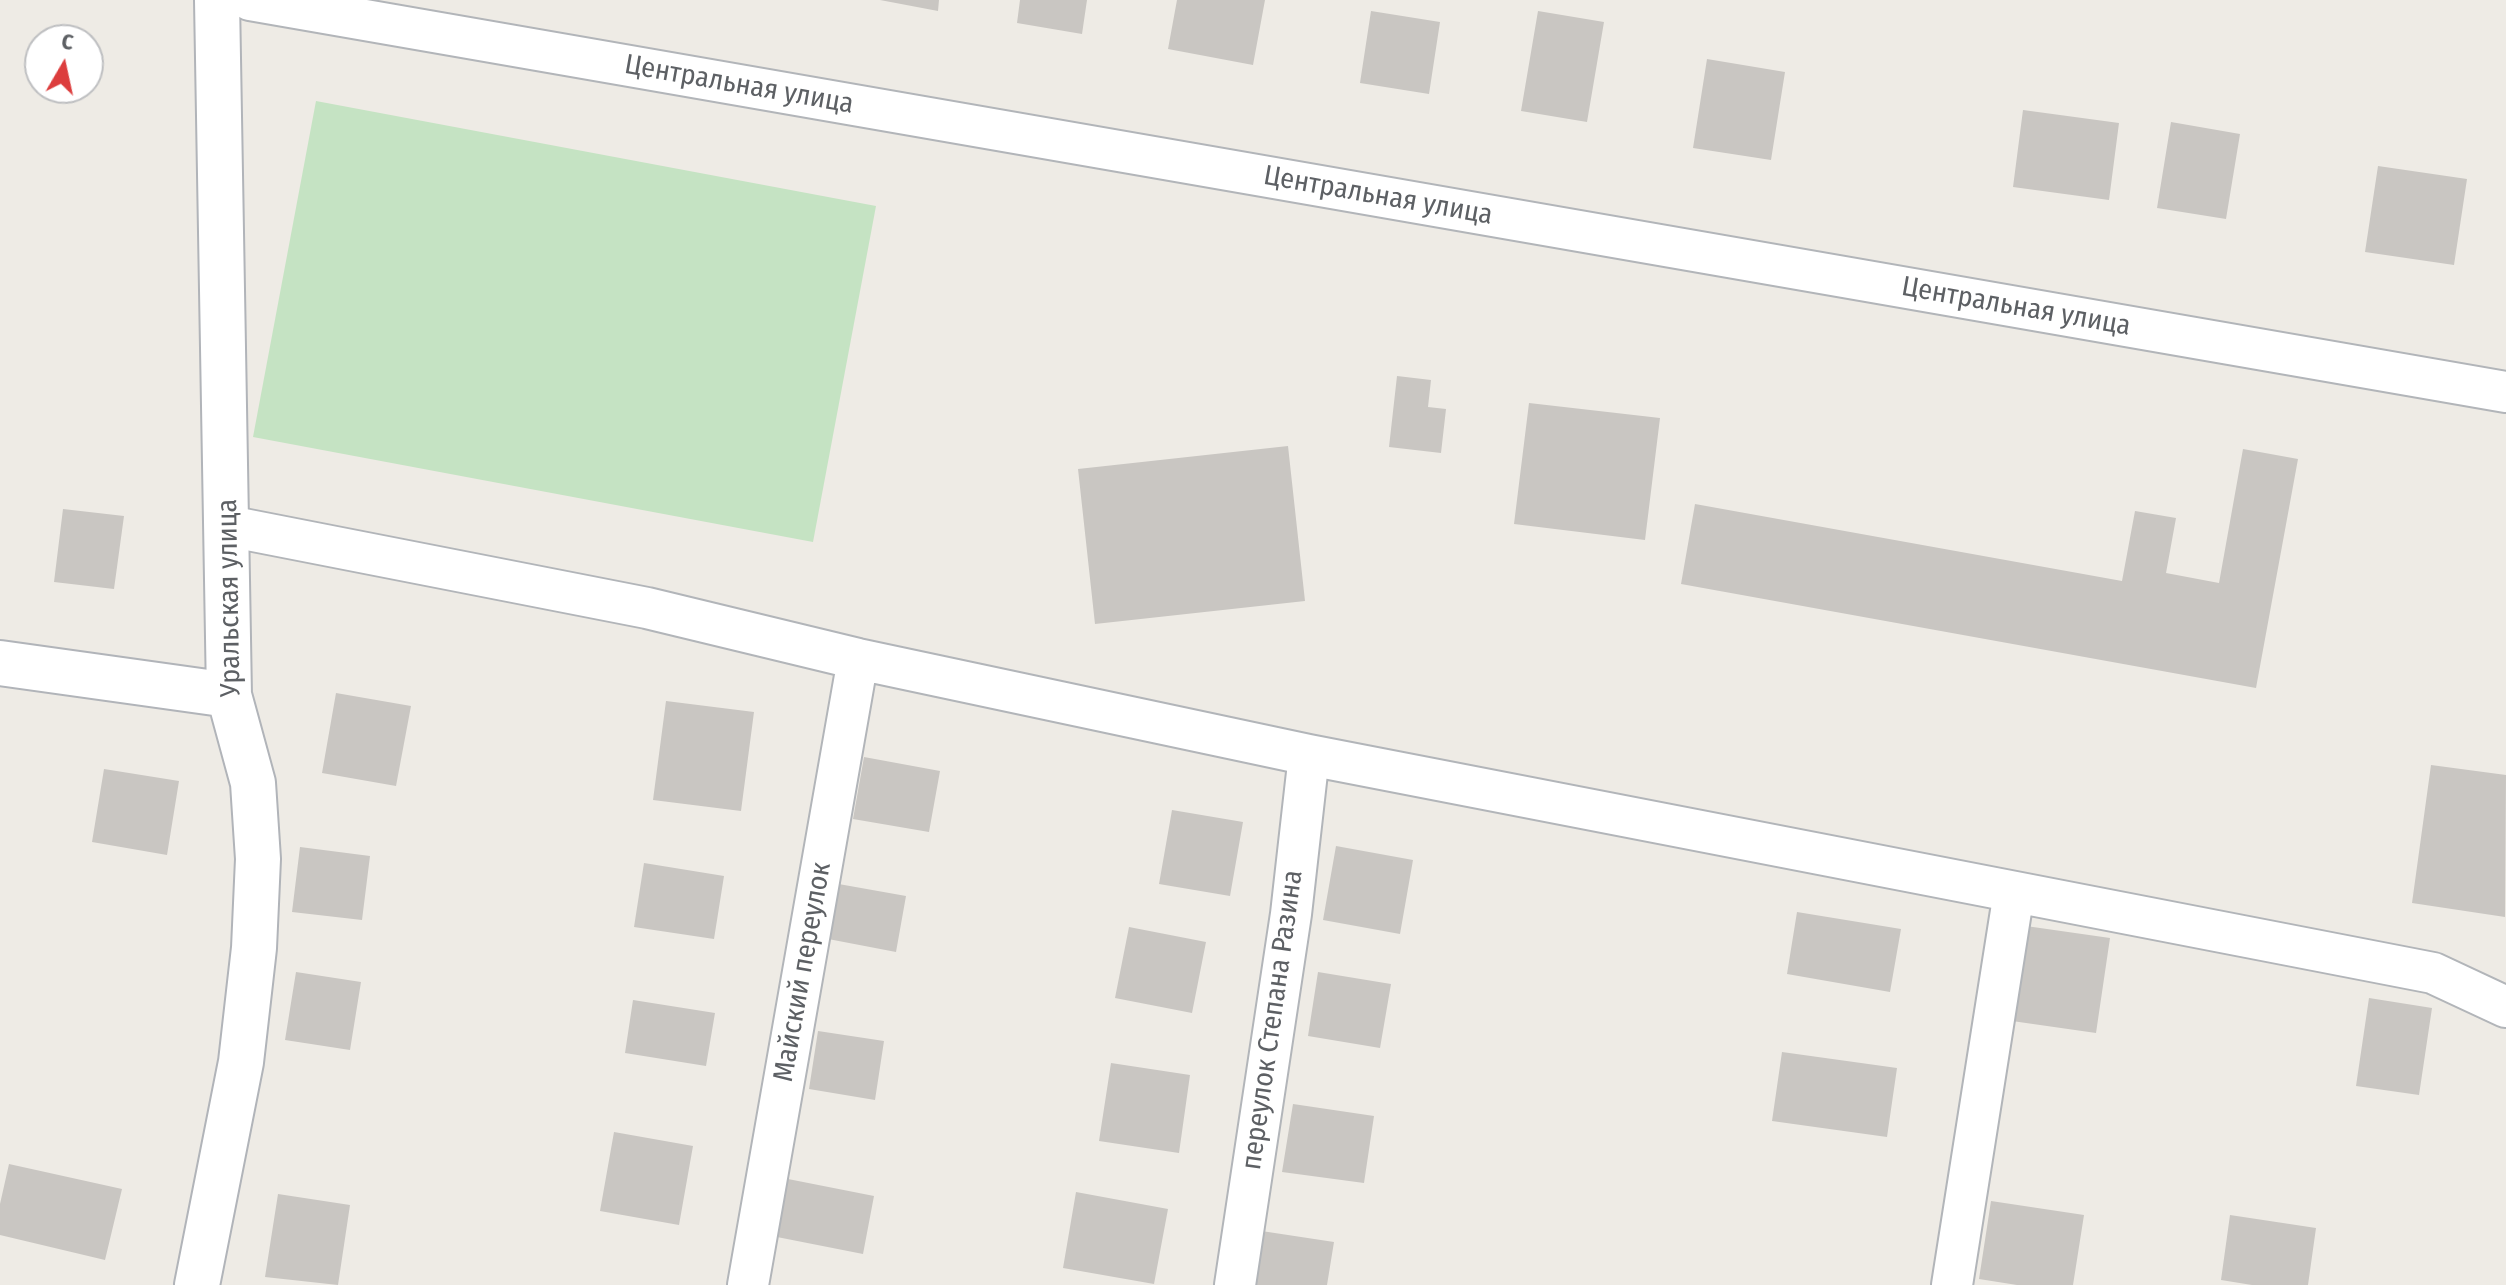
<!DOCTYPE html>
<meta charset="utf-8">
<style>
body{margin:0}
#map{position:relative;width:2506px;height:1285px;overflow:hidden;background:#eeebe5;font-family:"Fira Sans Condensed",sans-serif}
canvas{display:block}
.north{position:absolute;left:24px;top:24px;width:80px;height:80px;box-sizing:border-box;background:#fff;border:2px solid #bebfc1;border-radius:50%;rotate:9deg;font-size:22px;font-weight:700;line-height:32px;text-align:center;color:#5d6064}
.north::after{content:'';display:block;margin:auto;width:28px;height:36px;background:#dc3d3d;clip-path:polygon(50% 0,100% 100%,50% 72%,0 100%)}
</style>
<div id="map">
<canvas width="2506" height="1285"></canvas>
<div class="north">С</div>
</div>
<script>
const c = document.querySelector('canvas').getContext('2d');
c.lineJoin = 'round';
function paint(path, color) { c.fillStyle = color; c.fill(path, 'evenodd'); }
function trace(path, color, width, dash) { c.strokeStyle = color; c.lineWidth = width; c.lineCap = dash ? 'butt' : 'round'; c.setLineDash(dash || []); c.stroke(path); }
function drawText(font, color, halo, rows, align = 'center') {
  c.font = font + ' "Fira Sans Condensed",sans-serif'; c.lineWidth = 8; c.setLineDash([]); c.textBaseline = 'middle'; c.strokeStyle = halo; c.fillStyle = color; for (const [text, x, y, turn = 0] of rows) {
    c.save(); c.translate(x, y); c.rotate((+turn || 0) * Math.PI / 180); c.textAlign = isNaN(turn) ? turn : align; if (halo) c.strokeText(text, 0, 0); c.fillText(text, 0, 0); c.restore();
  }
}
const green = new Path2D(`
 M316 101 876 206 813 542 253 437Z`);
const building = new Path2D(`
 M880 0H939L938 11Z
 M1020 0H1087L1082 34 1017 23Z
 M1177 0H1265L1253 65 1168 49Z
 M1371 11 1440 22 1429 94 1360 83Z
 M1538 11 1604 22 1587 122 1521 111Z
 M1707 59 1785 72 1771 160 1693 148Z
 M2023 110 2119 123 2109 200 2013 187Z
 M2171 122 2240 134 2226 219 2157 208Z
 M2378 166 2467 179 2454 265 2365 252Z
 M1397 376 1431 380 1428 407 1446 409 1441 453 1389 447Z
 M1529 403 1660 418 1645 540 1514 524Z
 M1288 446 1305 601 1095 624 1078 469Z
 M2243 449 2298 459 2256 688 1681 584 1695 504 2122 581 2135 511 2176 518 2166 573 2219 583Z
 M63 509 124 516 114 589 54 582Z
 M336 693 411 706 396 786 322 773Z
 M666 701 754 712 741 811 653 800Z
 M864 757 940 771 929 832 853 819Z
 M2431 765 2506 775 2505 917 2412 903Z
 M104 769 179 781 167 855 92 842Z
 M1172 810 1243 822 1230 896 1159 884Z
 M1336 846 1413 860 1400 934 1323 920Z
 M300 847 370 856 362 920 292 912Z
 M644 863 724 876 714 939 634 927Z
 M833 883 906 896 896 952 823 938Z
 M1797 912 1901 929 1890 992 1787 974Z
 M2026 926 2110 938 2096 1033 2012 1021Z
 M1129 927 1206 942 1192 1013 1115 998Z
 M296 972 361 982 350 1050 285 1040Z
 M1318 972 1391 984 1380 1048 1308 1036Z
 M2369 998 2432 1008 2419 1095 2356 1086Z
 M633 1000 715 1013 706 1066 625 1053Z
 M818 1031 884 1041 875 1100 809 1089Z
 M1782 1052 1897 1068 1887 1137 1772 1121Z
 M1111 1063 1190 1075 1179 1153 1099 1141Z
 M1293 1104 1374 1116 1364 1183 1282 1172Z
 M614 1132 693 1146 679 1225 600 1211Z
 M9 1164 122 1189 105 1260 0 1235V1204Z
 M788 1179 874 1196 863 1254 777 1237Z
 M1076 1192 1168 1209 1154 1284 1063 1268Z
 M278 1194 350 1205 338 1285 265 1277Z
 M1991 1201 2084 1215 2073 1285H2017L1979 1279Z
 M2230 1215 2316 1228 2308 1285H2252L2221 1280Z
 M1255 1230 1334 1242 1327 1285H1247Z`);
const street = new Path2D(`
 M250 0 2506 392
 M228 526 647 608 858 659 1309 755 2433 973 2506 1007
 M748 1285 858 659
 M1235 1285 1291 914 1309 755
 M1952 1285 2014 892`);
const secondary = new Path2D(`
 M0 663 229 695
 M197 1285 241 1062 254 948 258 859 253 783 229 695 217 0`);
const streetNames = [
 ["Центральная улица",739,85,10],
 ["Центральная улица",1378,196,10],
 ["Центральная улица",2016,307,10],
 ["Уральская улица",230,598,-91],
 ["Майский переулок",803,972,-80],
 ["переулок Степана Разина",1273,1020,-82]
];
paint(green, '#c5e3c3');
paint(building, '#c9c6c2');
trace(street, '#b2b5b9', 44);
trace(secondary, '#b1b4b9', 48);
trace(street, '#fff', 40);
trace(secondary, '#fff', 44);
drawText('28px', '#5d6064', '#fff', streetNames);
</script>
